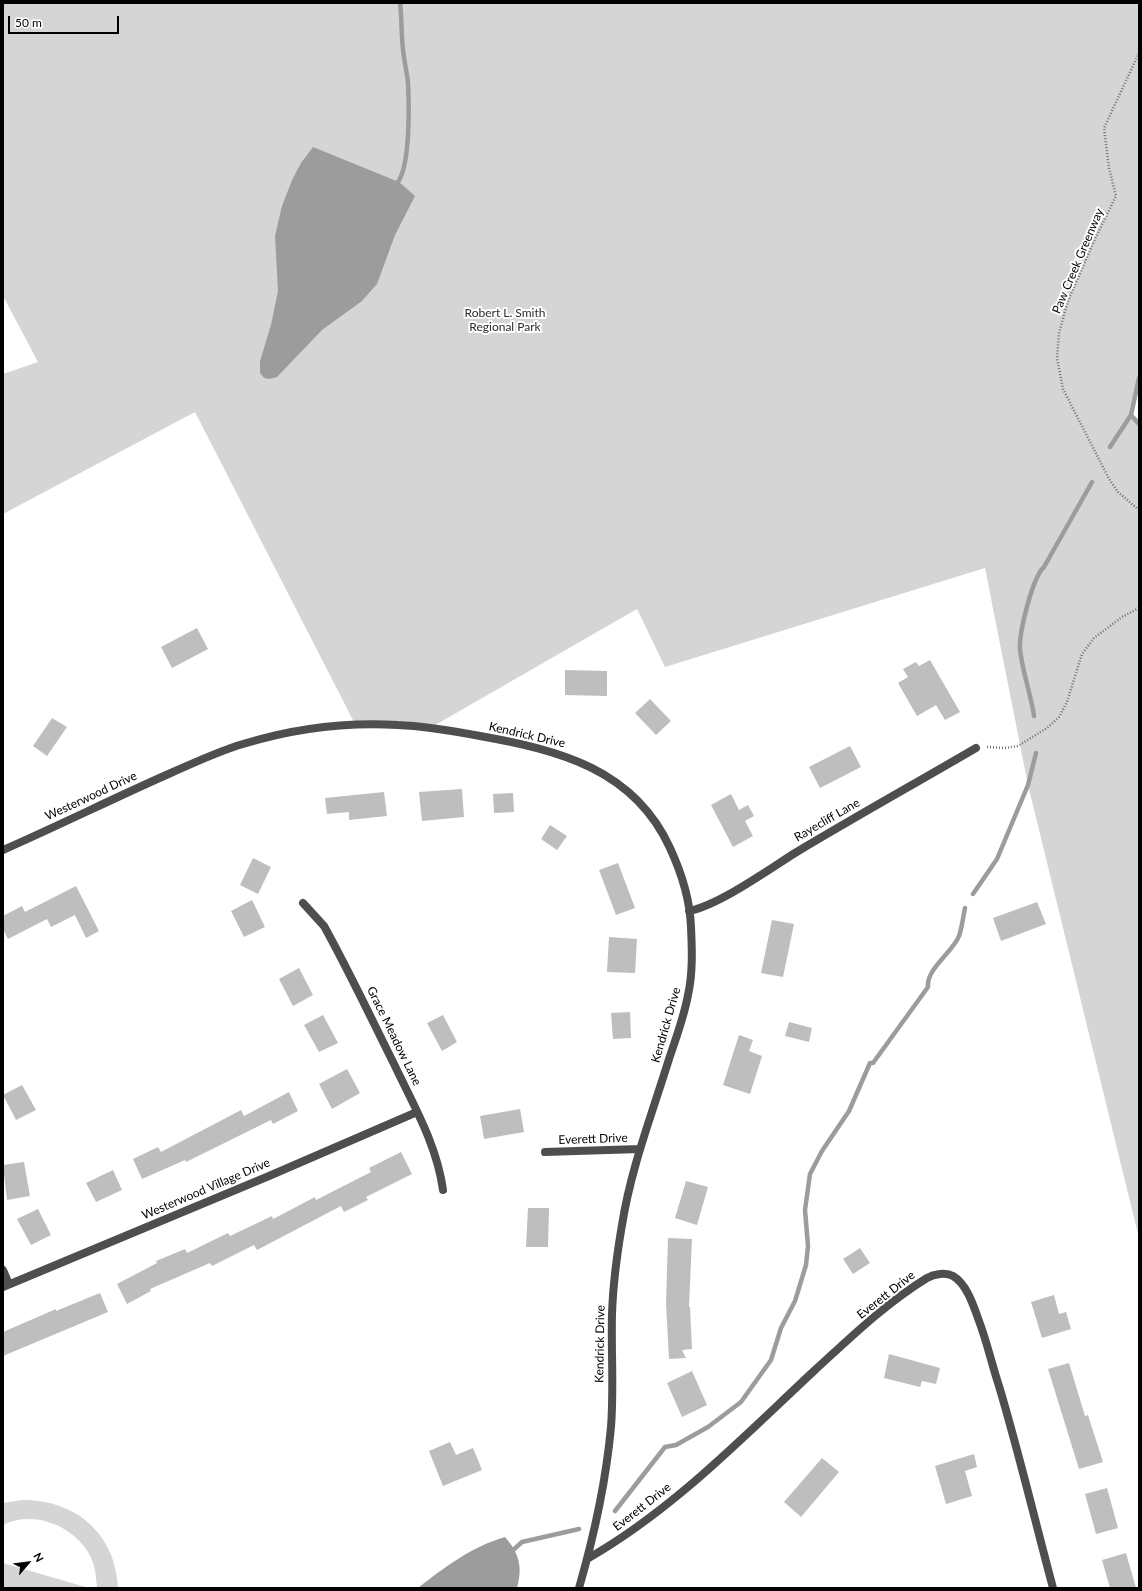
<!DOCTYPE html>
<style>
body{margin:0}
#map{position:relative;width:1142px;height:1591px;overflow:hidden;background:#fff;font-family:Lato,sans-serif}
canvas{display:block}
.frame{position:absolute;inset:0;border:4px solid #000;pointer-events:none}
.north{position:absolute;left:8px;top:1543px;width:40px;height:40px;-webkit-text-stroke:3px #fff;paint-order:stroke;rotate:62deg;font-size:11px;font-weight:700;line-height:16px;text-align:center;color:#000}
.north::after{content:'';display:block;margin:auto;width:14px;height:18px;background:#000;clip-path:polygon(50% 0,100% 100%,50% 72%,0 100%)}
.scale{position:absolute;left:8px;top:16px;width:111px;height:18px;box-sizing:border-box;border:2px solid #000;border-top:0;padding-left:5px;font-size:12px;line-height:14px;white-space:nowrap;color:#000;-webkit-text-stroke:3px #fff;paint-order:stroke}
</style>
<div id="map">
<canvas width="1142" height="1591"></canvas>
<div class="frame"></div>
<div class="north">N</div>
<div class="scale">50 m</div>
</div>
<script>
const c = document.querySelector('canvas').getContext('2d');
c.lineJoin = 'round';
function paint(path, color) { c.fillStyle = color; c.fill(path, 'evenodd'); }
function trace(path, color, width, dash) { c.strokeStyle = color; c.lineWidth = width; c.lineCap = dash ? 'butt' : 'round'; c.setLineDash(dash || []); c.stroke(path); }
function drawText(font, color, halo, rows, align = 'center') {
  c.font = font + ' Lato,sans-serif'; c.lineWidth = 4; c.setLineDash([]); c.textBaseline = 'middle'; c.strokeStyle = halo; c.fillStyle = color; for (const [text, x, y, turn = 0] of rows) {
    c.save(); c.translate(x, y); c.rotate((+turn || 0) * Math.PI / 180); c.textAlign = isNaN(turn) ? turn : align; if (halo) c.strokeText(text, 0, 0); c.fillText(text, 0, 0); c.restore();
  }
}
const green = new Path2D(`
 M3 3H1139V378L1131 415 1139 424V1238L1028 785 985 568 665 667 637 609 430 728 355 724 195 412 3 514V374L38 362 3 296Z
 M22 1500C74 1499 116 1533 118 1588H97C96 1575 95 1563 88 1552 71 1525 33 1510 3 1525V1503Z
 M3 1563 89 1588H3Z`);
const water = new Path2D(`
 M313 147 399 182 415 196 395 235 377 284 362 301 322 330 277 377 269 379 264 378 260 373V361L271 325 278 291 275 236 282 206 292 180 301 163Z
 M505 1537C519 1553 523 1567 517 1588H418C445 1567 471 1547 505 1537Z`);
const stream = new Path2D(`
 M395 185C411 173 409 103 408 83 407 72 404 61 403 49 401 34 402 18 400 3
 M1131 415 1139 424
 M1110 447 1131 415 1139 378
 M1034 716C1031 694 1022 671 1020 649 1019 633 1032 578 1044 567L1092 482
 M973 894 997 859 1028 785 1036 753
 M615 1511 665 1447 676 1445 708 1427 741 1402 771 1360 781 1328 795 1301 806 1265 808 1246 805 1210 810 1174 822 1151 849 1111 870 1063H873L928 987C926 969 953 952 959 936 962 928 963 917 965 908
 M511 1552 522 1542 579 1529`);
const building = new Path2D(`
 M197 628 208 649 172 668 161 647Z
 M930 660 960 712 945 720 936 705 917 716 898 683 908 677 903 669 916 662 919 666Z
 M565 670 607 671V696L565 695Z
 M650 699 671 721 656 735 635 713Z
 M52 718 67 727 47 756 33 746Z
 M850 746 861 767 820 788 809 767Z
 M462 789 464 817 422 821 419 792Z
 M384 792 387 816 349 820V812L327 814 325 798Z
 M513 793 514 812 494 813 493 794Z
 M731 794 739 810 748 805 754 816 745 821 753 836 733 847 711 805Z
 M550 825 567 836 557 850 541 839Z
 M253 858 271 867 258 894 240 885Z
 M618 863 635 908 616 915 599 870Z
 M76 886 99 931 86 938 75 915 51 927 47 919 8 939 3 929V916L22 906 25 912Z
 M252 900 265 927 244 937 231 911Z
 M1037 902 1046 924 1001 941 993 918Z
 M772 920 794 924 783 977 761 973Z
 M609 937 637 939 635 973 607 972Z
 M299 968 313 995 293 1006 279 979Z
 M630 1012 631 1038 613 1039 611 1013Z
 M323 1015 338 1043 319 1052 304 1025Z
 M443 1015 457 1042 442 1051 427 1023Z
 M789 1022 812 1028 809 1042 785 1036Z
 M739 1035 753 1040 749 1051 762 1056 750 1094 723 1085Z
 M347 1069 360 1093 332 1109 319 1084Z
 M22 1085 36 1110 16 1120 3 1095Z
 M289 1092 298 1111 273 1124 271 1120 186 1162 185 1160 142 1179 133 1159 158 1147 161 1152 241 1110 244 1116Z
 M520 1109 524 1132 484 1139 480 1116Z
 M401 1152 412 1174 366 1197 368 1200 344 1212 341 1206 257 1250 254 1245 212 1266 210 1263 150 1289 151 1291 127 1304 117 1284 157 1263 156 1261 185 1249 187 1253 228 1233 230 1236 272 1216 273 1219 315 1197 316 1200 371 1172 369 1168Z
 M24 1162 30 1196 7 1200 3 1165Z
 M113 1170 122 1190 96 1202 86 1183Z
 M686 1181 708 1187 697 1225 675 1218Z
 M528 1208H549L548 1247H526Z
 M38 1209 51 1235 31 1245 17 1219Z
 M668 1238 692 1239 689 1307H690L692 1349 682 1350 686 1358 669 1359 666 1303Z
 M860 1248 870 1263 853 1274 843 1259Z
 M100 1293 108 1312 3 1356V1332L56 1309V1311Z
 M1054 1295 1059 1314 1066 1312 1071 1329 1042 1338 1031 1302Z
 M889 1354 940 1368 936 1384 922 1381 920 1387 884 1378Z
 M1069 1363 1085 1416 1088 1415 1103 1462 1079 1469 1048 1369Z
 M692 1371 707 1405 682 1417 667 1383Z
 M450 1442 456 1455 473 1448 482 1470 443 1486 429 1451Z
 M974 1454 977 1467 965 1471 972 1496 946 1504 935 1466Z
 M822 1458 839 1472 801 1517 784 1502Z
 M1107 1488 1118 1528 1096 1534 1085 1494Z
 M1126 1553 1136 1588H1110L1102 1560Z`);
const path = new Path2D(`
 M1139 53 1104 128 1109 168 1116 196 1095 239 1068 301 1059 333 1057 358 1063 389 1108 477 1118 492 1139 510
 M987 747 1005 748 1018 746 1047 728 1059 717 1067 702 1082 654 1094 638 1122 617 1139 608`);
const minor = new Path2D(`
 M3 850C60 825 116 797 173 772 196 762 219 751 243 744 292 729 347 722 398 725 426 726 453 731 480 736 559 750 634 769 670 848 682 874 690 899 691 927 692 949 693 973 688 995 684 1017 676 1038 669 1059 652 1114 631 1168 622 1225 617 1254 613 1284 612 1314 611 1351 614 1389 611 1427 606 1481 594 1536 579 1588
 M303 903 324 926C349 971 371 1018 394 1064 413 1104 437 1145 443 1190
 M689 911C719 905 768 870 795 853 855 817 916 783 976 748
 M545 1152 640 1149
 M3 1270 9 1284
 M3 1287 269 1176 417 1112
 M587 1559C673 1510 743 1437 815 1370 850 1338 886 1303 927 1278 934 1274 946 1272 953 1276 967 1284 974 1307 979 1321 987 1342 992 1365 999 1386 1019 1453 1035 1521 1053 1588`);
const streetNames = [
 ["Paw Creek Greenway",1078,261,-67],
 ["Kendrick Drive",527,735,13],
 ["Westerwood Drive",91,796,-25],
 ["Rayecliff Lane",827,820,-30],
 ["Kendrick Drive",666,1025,-74],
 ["Grace Meadow Lane",394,1036,64],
 ["Everett Drive",593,1139,-2],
 ["Westerwood Village Drive",206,1189,-23],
 ["Everett Drive",886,1295,-38],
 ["Kendrick Drive",600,1344,-89],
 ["Everett Drive",642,1507,-38]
];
const parkNames = [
 ["Robert L. Smith",505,313],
 ["Regional Park",505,327]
];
paint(green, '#d5d5d5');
paint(water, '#9c9c9c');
trace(stream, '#9c9c9c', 4.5);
paint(building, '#bebebe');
trace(path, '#707070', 2.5, [1, 2]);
trace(minor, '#4e4e4e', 8);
drawText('12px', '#000', '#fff', streetNames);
drawText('12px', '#2c2c2c', '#fff', parkNames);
</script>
